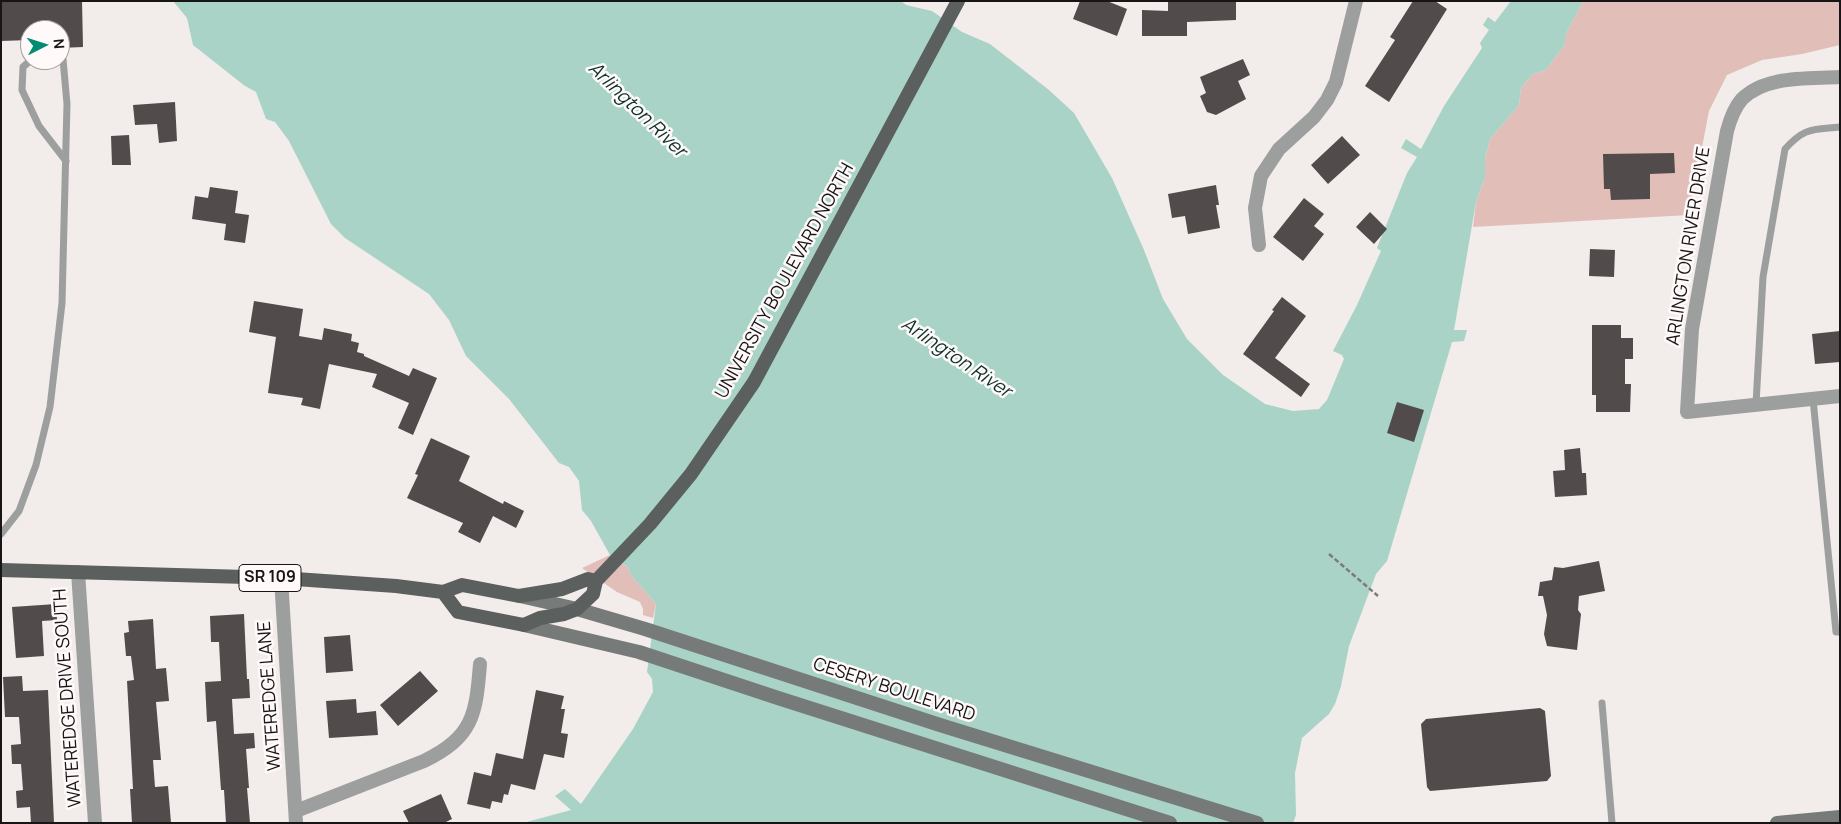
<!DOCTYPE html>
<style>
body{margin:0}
#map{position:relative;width:1841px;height:824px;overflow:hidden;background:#f2eceb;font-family:Manrope,sans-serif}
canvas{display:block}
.frame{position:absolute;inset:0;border:2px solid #171515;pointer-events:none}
.north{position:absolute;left:20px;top:20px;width:50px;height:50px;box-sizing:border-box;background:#fffaf9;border:1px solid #a29e9e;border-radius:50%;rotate:85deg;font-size:14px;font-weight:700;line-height:20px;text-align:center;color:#171515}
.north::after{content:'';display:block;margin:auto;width:18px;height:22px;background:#028c73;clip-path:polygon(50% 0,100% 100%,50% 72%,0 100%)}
</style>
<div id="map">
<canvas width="1841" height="824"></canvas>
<div class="frame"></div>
<div class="north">N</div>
</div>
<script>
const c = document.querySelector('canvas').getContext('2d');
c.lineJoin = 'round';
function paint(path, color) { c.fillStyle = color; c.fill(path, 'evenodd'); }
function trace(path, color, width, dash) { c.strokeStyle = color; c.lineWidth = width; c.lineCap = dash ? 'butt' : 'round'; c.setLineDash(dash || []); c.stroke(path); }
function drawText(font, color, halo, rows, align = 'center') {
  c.font = font + ' Manrope,sans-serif'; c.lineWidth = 5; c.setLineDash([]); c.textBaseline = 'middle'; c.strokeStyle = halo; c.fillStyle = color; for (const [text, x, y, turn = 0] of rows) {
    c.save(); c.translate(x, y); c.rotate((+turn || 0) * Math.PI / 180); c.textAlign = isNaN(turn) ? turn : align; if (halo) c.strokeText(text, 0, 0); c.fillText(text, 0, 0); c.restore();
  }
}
const green = new Path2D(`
 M1583 1H1840V45L1802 54 1762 60 1727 75 1709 111 1689 215 1473 227 1476 202 1485 177V159L1490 139 1519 105 1521 88 1533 74 1546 70 1565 44V36Z
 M610 555 628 567 630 574 656 604 653 618 643 615V609L640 602 617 592 582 568Z`);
const water = new Path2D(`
 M173 1H901L906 5 932 11 962 32 990 44 1049 90 1074 113 1112 178 1144 250 1163 299 1187 339 1223 375 1265 404 1293 411 1319 409 1327 400 1344 359 1342 355 1333 351 1357 305 1381 251 1377 248 1407 173 1417 157 1401 148 1406 139 1421 149 1444 106 1482 48 1480 43 1489 30 1483 25 1488 17 1495 22 1511 1H1583L1565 36V44L1546 70 1533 74 1521 88 1519 105 1490 139 1485 159V177L1476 202 1454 330H1467L1464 341 1452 342 1387 561 1376 574 1349 646 1341 686 1335 704 1329 714 1302 738 1295 773 1296 815 1293 823H523L571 810 555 796 565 789 581 804 633 729 653 692 652 679 647 672 656 604 630 574 628 567 610 555 591 521 582 510 579 481 569 467 559 463 509 399 466 356 449 320 429 294 345 238 331 224 289 141 275 122 266 119 256 92 245 86 193 45 187 18Z`);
const building = new Path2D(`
 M1 1H82L83 47 60 48V30H30V40L1 41Z
 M1080 1H1107L1127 9 1117 36 1073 19Z
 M1168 1H1236V20L1187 22V36H1142V10L1168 11Z
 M1413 1H1435L1447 9 1389 102 1365 86 1395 40 1390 37Z
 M1243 59 1250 75 1238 81 1246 99 1216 115 1207 112 1200 96 1206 93 1200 77Z
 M175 102 177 141 159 143 157 124 135 125 133 105Z
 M129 135 131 165H112L111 136Z
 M1342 136 1360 155 1328 184 1311 165Z
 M1674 153 1675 173 1650 174V199L1611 200 1610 189H1604L1603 154Z
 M1216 185 1219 205H1216L1220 228 1188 234 1185 216 1172 218 1168 194Z
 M210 187 238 191 235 213 249 215 245 243 224 240 226 224 192 219 195 196 208 198Z
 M1304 198 1324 214 1314 226 1324 234 1303 261 1273 237Z
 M1370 212 1387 229 1374 244 1356 227Z
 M1590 249 1615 250 1614 277 1589 276Z
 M1282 297 1306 316 1275 358 1310 384 1301 397 1243 354 1274 311 1272 310Z
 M254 301 303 309 299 336 322 340 324 328 352 334 351 341 359 343 357 352 364 354V356L409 376 413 368 437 378 413 435 398 428 409 403 372 387 377 374 329 364 320 409 301 405 303 398 268 393 276 337 249 332Z
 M1592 325H1621V338H1633V359H1625V384H1631L1630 412H1596V395H1592Z
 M1840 331V362L1815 364 1812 334Z
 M1397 402 1424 410 1414 442 1387 433Z
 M431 438 470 456 459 481 503 504 504 501 524 511 516 528 493 516 480 543 458 532 463 523 407 498 418 475 415 474Z
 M1580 448 1582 473H1586L1587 495 1555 497 1553 471 1565 470 1564 450Z
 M1599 561 1605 591 1579 596 1578 610 1581 614 1577 650 1547 646 1544 634 1547 615 1543 596H1538L1540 582 1552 580 1554 567 1563 568Z
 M56 604 57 620 42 621 44 656 16 658 12 607Z
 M244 614 247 679H249L250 698 232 699 234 734 254 733 255 748 246 749 249 788H247L250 823H226L224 790H221L216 721 207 722 205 682 221 681 219 642H211L210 616Z
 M153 619 156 669 166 668 169 701 156 702 161 760H153L155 787 168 786 171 823H132L130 789H133L127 681 134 680 131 656H126L124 633 129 632 128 621Z
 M350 635 353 671 326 673 324 637Z
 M420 671 438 691 398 726 380 705Z
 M22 676 23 691 48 690 54 823H31L30 807 17 808 16 791 23 790 21 764H12L11 745 21 744 19 717H5L3 677Z
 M536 690 564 696 561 709H565L561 733 568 734 564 758 544 754 535 790 511 784 508 795 504 794 502 803 492 801 490 809 467 804 474 772 491 776 496 753 523 759Z
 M356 699 357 713 376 711 378 735 329 738 326 701Z
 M1540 708 1545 711 1551 776 1547 781 1430 791 1427 787 1421 724 1426 719Z
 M441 794 452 819 444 823H409L403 811Z`);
const path = new Path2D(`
 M1329 554 1378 596`);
const service = new Path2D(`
 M31 60 23 67 22 90 39 126 66 161
 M1813 399 1836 632H1840
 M1756 404 1763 277 1785 149C1805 127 1812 130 1840 127
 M1 534 19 511 36 465 50 407 62 303 67 104 63 59H60
 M1602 703 1612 823`);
const minor = new Path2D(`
 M1840 77C1808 79 1766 75 1742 99 1734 108 1730 120 1727 131L1692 329 1687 412 1840 396
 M1259 245 1255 208 1261 176 1279 149 1314 117 1327 100 1336 82 1356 1
 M78 572 95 823
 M281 578 296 823
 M296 811 424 761C473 737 476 715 480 664`);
const secondary = new Path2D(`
 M520 596 577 609 645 629 940 725 1257 823
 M524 625 639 652 778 698 1170 823
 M1777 823 1840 817`);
const primary = new Path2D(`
 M1 570 281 578 396 586 443 592 462 585 519 596 562 589 588 579 596 581
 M443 592 458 612 524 625 540 618 564 614 577 609 593 594 596 581 650 524 691 474 754 382 958 1`);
const shields = [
 [270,578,62]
];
const shieldNames = [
 ["SR 109",270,578]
];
const streetNames = [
 ["ARLINGTON RIVER DRIVE",1689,246,-81],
 ["UNIVERSITY BOULEVARD NORTH",785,281,-61],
 ["CESERY BOULEVARD",894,690,18],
 ["WATEREDGE LANE",270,696,-94],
 ["WATEREDGE DRIVE SOUTH",68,698,-94]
];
const waterNames = [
 ["Arlington River",637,110,44],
 ["Arlington River",956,358,34]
];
paint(green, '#e1bfb8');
paint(water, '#a9d3c6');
paint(building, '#514c4b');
trace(path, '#7f7b7a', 2.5, [5, 2.5]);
trace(service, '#9d9f9f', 7);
trace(minor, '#9d9f9f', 14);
trace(secondary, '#767a79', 14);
trace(primary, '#5b5f5e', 14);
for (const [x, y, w] of shields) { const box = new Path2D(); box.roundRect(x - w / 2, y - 13.5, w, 27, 4); c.fillStyle = '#fffaf9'; c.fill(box); trace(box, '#171515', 1); }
drawText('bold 16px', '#171515', null, shieldNames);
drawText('18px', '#171515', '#fffaf9', streetNames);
drawText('italic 19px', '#0b3229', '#fffaf9', waterNames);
</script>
